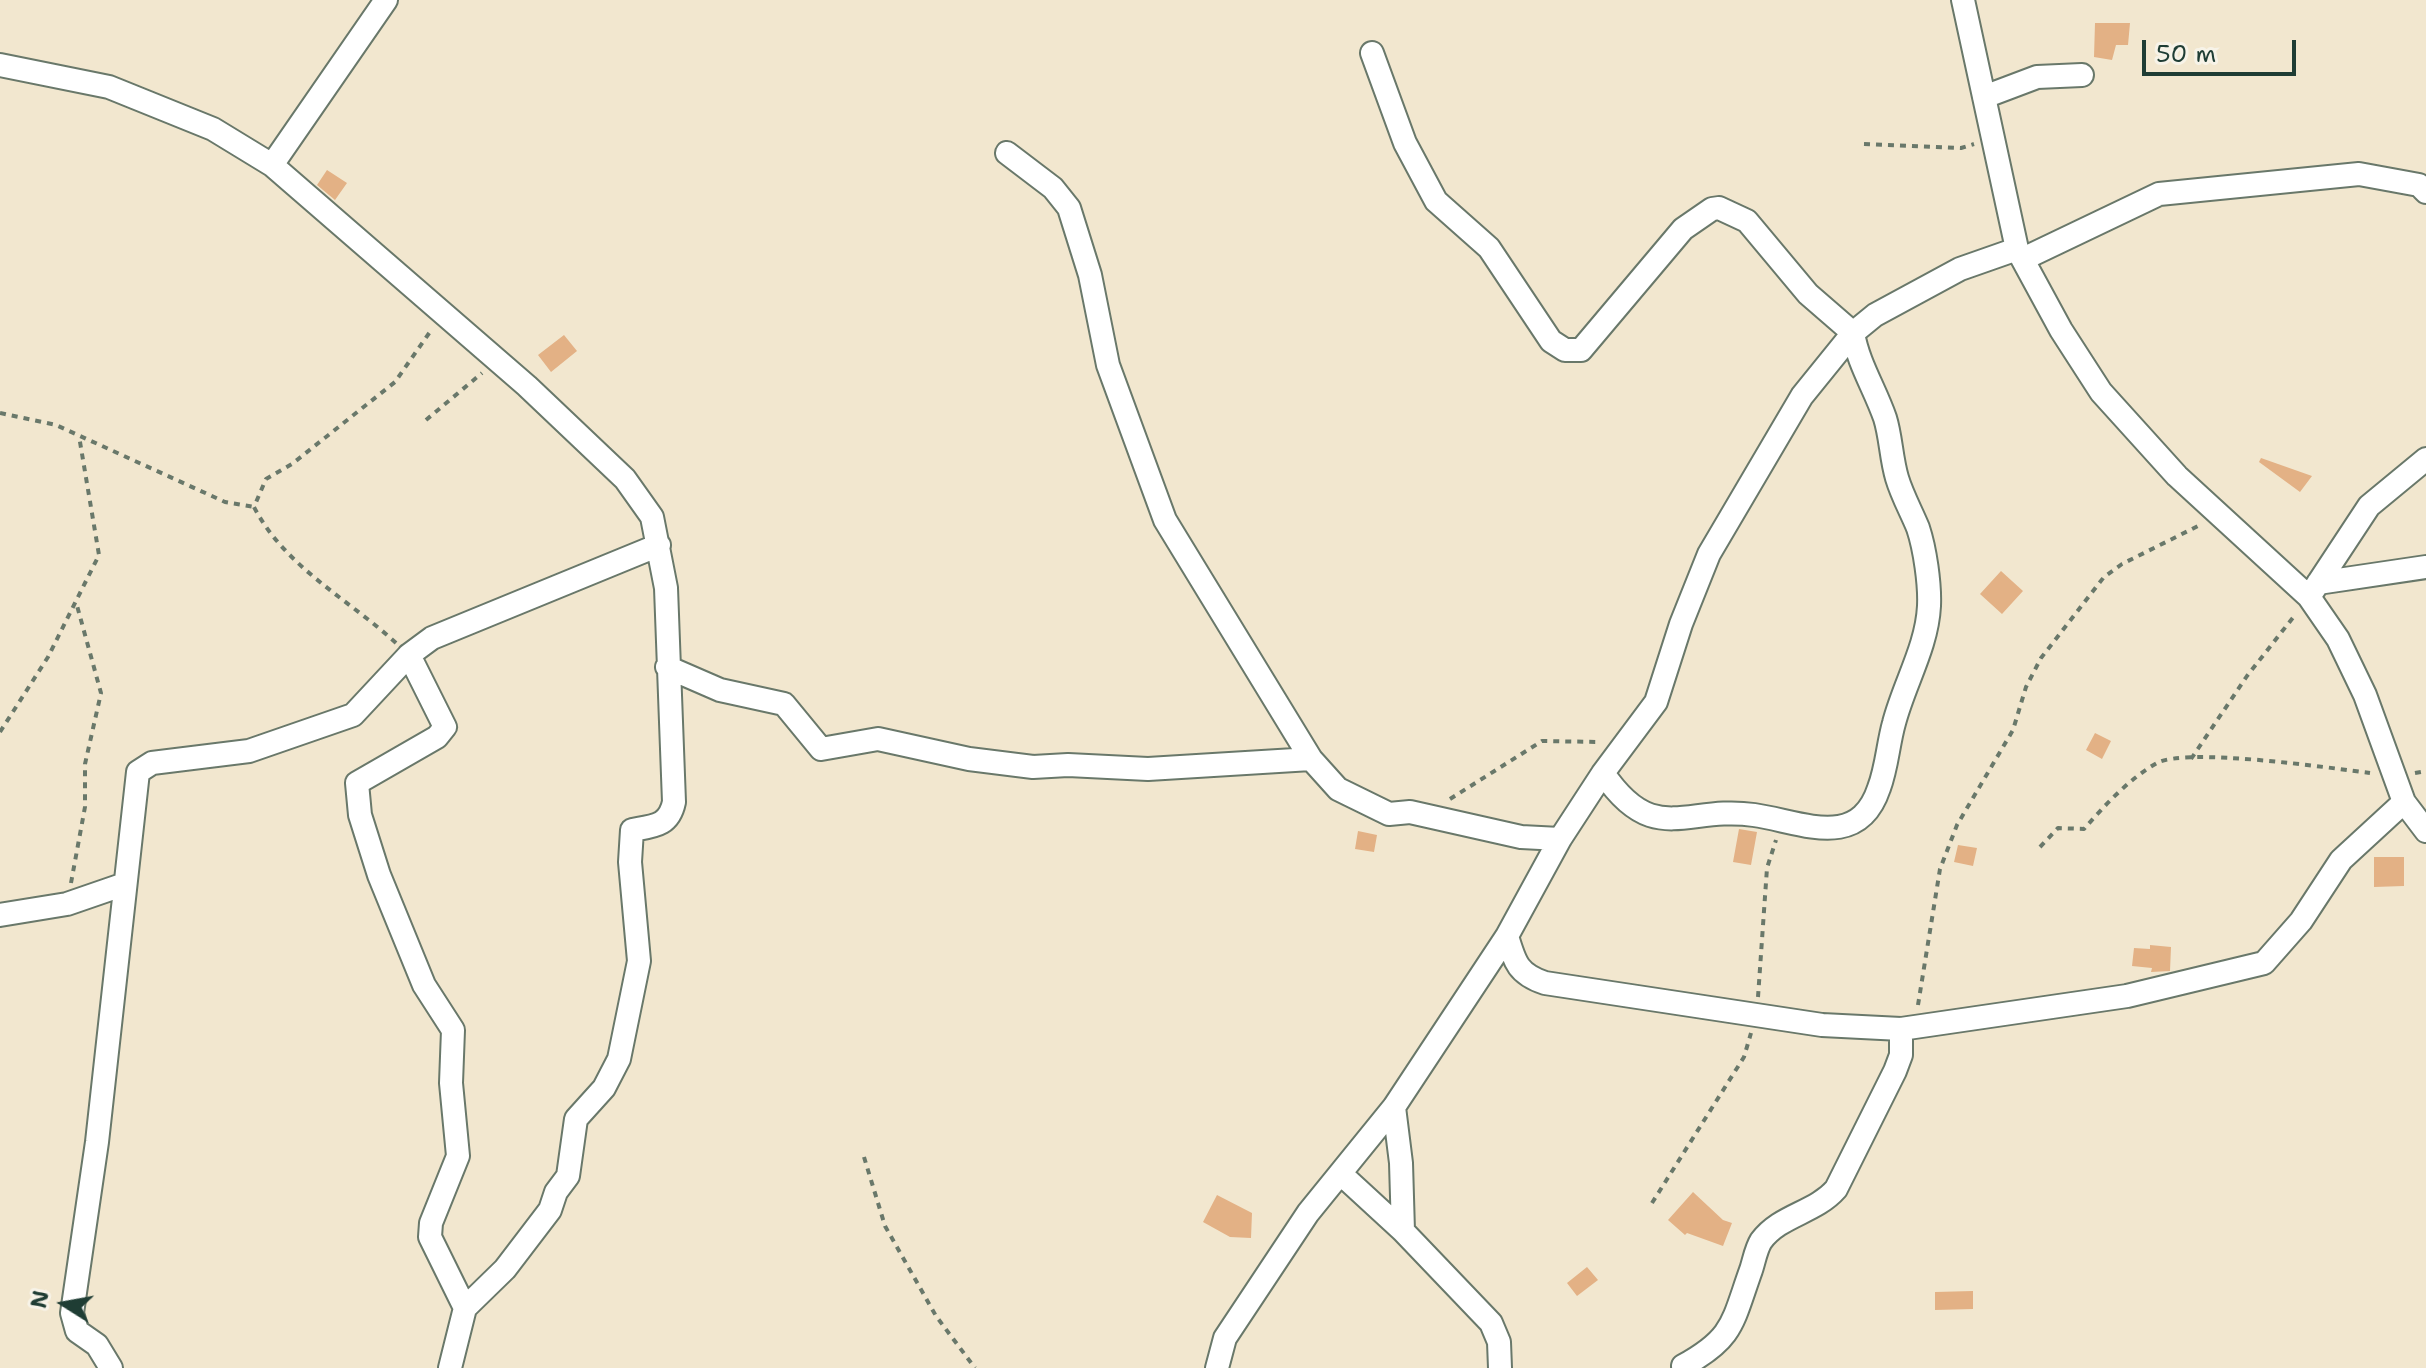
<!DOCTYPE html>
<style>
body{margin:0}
#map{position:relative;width:2426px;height:1368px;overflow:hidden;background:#f2e7cf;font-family:"Shantell Sans",sans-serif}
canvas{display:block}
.north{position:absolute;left:24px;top:1264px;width:80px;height:80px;-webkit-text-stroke:6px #f7f3e8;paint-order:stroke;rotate:281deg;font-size:22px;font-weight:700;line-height:32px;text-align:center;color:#1f3d34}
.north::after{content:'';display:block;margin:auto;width:28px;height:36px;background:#1f3d34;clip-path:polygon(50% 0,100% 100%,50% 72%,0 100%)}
.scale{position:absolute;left:2142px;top:40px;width:154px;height:36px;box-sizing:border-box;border:4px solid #1f3d34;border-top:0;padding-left:10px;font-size:24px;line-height:28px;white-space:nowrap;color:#1f3d34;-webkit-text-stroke:6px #f7f3e8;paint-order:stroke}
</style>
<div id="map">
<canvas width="2426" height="1368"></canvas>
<div class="north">N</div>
<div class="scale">50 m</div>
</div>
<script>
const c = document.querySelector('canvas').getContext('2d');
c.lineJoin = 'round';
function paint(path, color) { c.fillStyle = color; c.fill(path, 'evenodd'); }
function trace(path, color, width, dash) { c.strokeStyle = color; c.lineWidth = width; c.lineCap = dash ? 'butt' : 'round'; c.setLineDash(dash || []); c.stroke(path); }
const building = new Path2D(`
 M2095 23H2130L2128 45H2116L2112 60 2094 57Z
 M327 170 347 183 335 200 317 185Z
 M564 335 577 351 551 372 538 355Z
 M2261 458 2312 476 2300 492 2259 462Z
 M2001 571 2023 591 2002 614 1980 594Z
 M2095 733 2111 741 2102 759 2086 750Z
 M1739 829 1757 832 1751 865 1733 862Z
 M1358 831 1377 835 1374 852 1355 849Z
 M1958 845 1977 848 1973 866 1954 862Z
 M2374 857H2404V886L2374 887Z
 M2150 945 2171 947 2170 971 2151 972 2152 968 2132 966 2134 948 2150 949Z
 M1693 1192 1723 1220 1732 1223 1723 1246 1687 1233 1685 1235 1668 1220Z
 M1217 1195 1252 1213 1251 1238 1230 1237 1203 1222Z
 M1587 1267 1598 1280 1577 1296 1567 1283Z
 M1973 1291V1309L1935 1310V1292Z`);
const path = new Path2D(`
 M1864 144 1961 148 1974 144
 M0 413 56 425 225 502 254 507
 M426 420 482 373
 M396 643C347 598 285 567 254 507L266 479 292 464 395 382 432 329
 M0 732 48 657 99 555 79 436
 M2191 759 2247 676 2295 615
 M2415 773 2426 771
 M1450 799 1542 741 1601 742
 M2040 847 2058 828 2084 829C2104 806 2130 778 2157 763 2187 747 2331 768 2370 773
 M71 883 85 807V764L101 693 76 602
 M1758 997 1767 868 1776 840
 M1918 1005 1940 869 1957 825 2013 730 2026 687 2041 658 2104 577 2122 564 2202 524
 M864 1157 885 1226 936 1316 975 1368
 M1652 1203 1744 1057 1751 1033`);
const minor = new Path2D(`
 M1963 0 2017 249 2061 330 2101 392 2177 476 2309 597 2338 639 2365 695 2404 802 2426 831
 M1372 53 1405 143 1436 201 1489 248 1551 341 1565 350H1581L1683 229 1712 209 1719 208 1747 221 1808 294 1853 333C1858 363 1875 389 1885 418 1891 437 1891 458 1897 478 1902 495 1911 511 1918 528 1925 549 1930 584 1929 606 1927 647 1904 684 1894 723 1888 744 1887 767 1879 788 1858 851 1802 822 1754 815 1686 805 1654 848 1603 773
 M0 65 109 87 213 129 272 165 527 386 625 479 652 517 666 588 674 802C669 826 654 826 632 830L630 862 639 961 619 1059 604 1088 576 1119 568 1176 556 1192 550 1210 505 1269 465 1308
 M1984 97 2037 77 2082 75
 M1007 153 1053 188 1069 208 1090 275 1108 365 1165 520 1311 759 1338 789 1389 814 1410 812 1521 837 1560 839
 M272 165 386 0
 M2023 259 2159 194 2359 174 2419 185 2426 192
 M2318 583 2426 567
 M2309 597 2369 506 2426 459
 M409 655 445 727 437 737 357 783 360 815 379 875 424 985 453 1030 451 1083 458 1156 431 1223 430 1237 465 1308 450 1368
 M667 667 720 690 784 704 821 749 878 739 969 759 1033 767 1068 765 1148 769 1311 759
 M0 915 67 904 125 884
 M1507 936C1515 963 1518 974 1545 983L1822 1025 1901 1029 2127 996 2264 963 2301 921 2341 860 2404 802
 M1394 1107 1401 1163 1403 1231
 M1341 1174 1403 1231 1491 1323 1499 1342 1500 1368
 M1683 1366C1734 1338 1732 1323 1751 1270 1754 1261 1756 1249 1761 1241 1780 1215 1815 1213 1836 1189L1895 1071 1901 1055V1029
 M111 1368 97 1345 77 1331 72 1313 97 1142 138 772 152 763 249 751 353 715 409 655 432 638 659 545
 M1217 1368 1225 1338 1308 1213 1394 1107 1507 936 1560 839 1603 773 1656 702 1681 624 1709 554 1802 396 1853 333 1875 315 1960 269 2017 249`);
paint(building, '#e3b185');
trace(minor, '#69786a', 26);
trace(path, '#69786a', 4, [6, 6]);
trace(minor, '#fff', 22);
</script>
